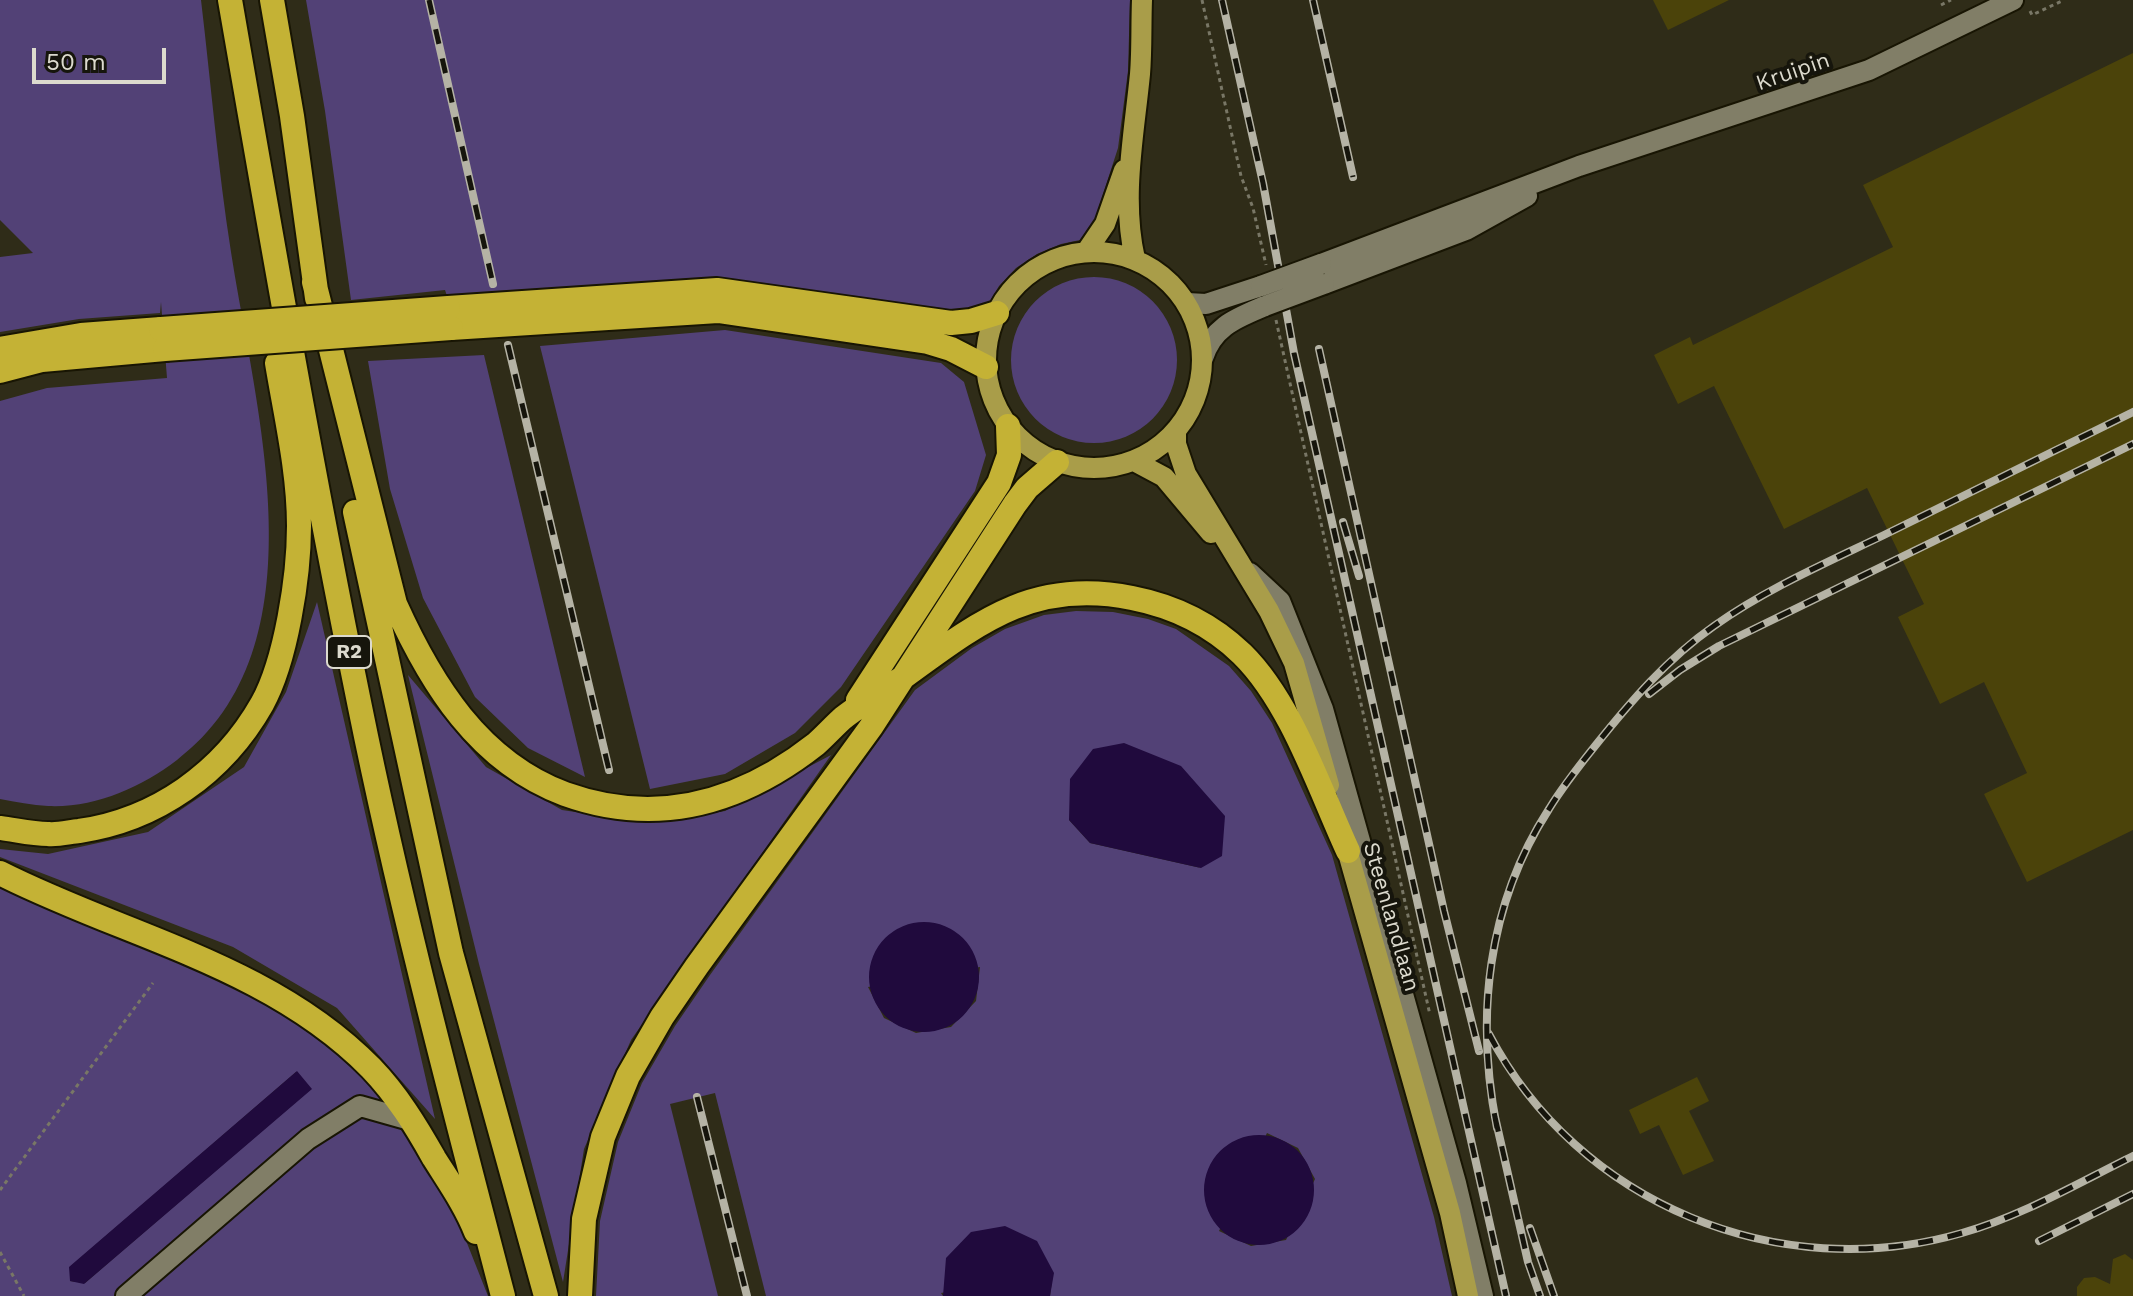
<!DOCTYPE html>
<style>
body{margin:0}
#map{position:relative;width:2133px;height:1296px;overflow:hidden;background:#2f2c18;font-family:"Work Sans",sans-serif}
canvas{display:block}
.scale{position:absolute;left:32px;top:48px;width:134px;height:36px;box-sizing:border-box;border:4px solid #dcdace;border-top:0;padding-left:10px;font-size:24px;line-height:28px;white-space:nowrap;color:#dcdace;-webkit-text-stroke:6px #16150c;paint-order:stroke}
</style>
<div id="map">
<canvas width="2133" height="1296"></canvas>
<div class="scale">50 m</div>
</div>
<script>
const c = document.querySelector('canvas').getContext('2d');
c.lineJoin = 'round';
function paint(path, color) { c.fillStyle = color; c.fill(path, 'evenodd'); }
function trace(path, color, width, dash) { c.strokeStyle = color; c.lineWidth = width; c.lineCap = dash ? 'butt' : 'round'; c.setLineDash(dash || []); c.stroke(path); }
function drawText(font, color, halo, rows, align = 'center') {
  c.font = font + ' "Work Sans",sans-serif'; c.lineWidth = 8; c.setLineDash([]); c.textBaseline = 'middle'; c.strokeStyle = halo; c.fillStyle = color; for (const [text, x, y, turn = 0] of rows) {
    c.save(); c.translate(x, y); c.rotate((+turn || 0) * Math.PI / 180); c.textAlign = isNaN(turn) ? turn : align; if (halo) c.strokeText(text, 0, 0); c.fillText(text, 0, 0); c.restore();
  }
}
const green = new Path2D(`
 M0 0H201C211 84 218 169 231 252 255 408 326 647 177 760 140 788 95 808 48 806 32 805 16 802 0 799V401L47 388 167 378 161 302 160 313 79 319 0 332V257L33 253 0 220Z
 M306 0H1130L1128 71 1118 148 1095 219 1080 240 1061 244 1037 254 1016 268 999 286 989 303 969 309 951 311 718 278 447 296 445 290 351 300 325 111Z
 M1011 360a83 83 0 1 1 166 0a83 83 0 1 1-166 0Z
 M725 330 941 363 964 382 986 455 975 491 841 687 795 733 725 774 650 789 540 346Z
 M484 355 585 777 528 748 475 697 423 598 390 489 368 361Z
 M317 602 435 1119 337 1008 233 947 0 857V849L48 854 148 832 244 767 286 692Z
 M1076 611 1113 612 1148 619 1176 629 1229 666 1251 691 1272 723 1332 855 1434 1217 1452 1296H1050L1053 1273 941 1293 943 1296H766L715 1093 670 1104 718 1296H596L600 1221 618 1142 642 1083 675 1026 710 975 915 690 972 648 1005 629 1044 615ZM1069 820 1201 868 1090 843ZM980 967 976 1001 951 1027 916 1033 884 1018 868 987ZM1267 1133 1298 1148 1315 1179 1286 1240 1251 1246 1219 1231Z
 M408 675 486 767 562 810 649 823 725 811 831 755 631 1040 584 1149 563 1282 479 964Z
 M0 887 220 979 277 1010 332 1050 362 1077 397 1118 461 1228 488 1296H0ZM296 1072 311 1089 85 1283 70 1281V1267Z`);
const water = new Path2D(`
 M1124 743 1181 766 1225 816 1222 856 1201 868 1090 843 1069 820 1070 779 1093 749Z
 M869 977a55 55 0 1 1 110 0a55 55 0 1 1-110 0Z
 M297 1071 312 1089 84 1284 70 1281 69 1267Z
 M1204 1190a55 55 0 1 1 110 0a55 55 0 1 1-110 0Z
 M1005 1226 1037 1241 1054 1273 1050 1296H943L946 1258 971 1232Z`);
const building = new Path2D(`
 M1653 0H1729L1668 30Z
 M2133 53V830L2027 882 1984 794 2027 773 1984 682 1940 704 1898 617 1924 604 1867 488 1784 529 1714 386 1678 404 1654 355 1690 337 1693 345 1893 247 1863 185Z
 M1697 1077 1709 1101 1689 1111 1714 1161 1683 1175 1659 1125 1640 1134 1629 1110Z
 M2125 1254 2133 1260V1296H2077V1287L2084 1278 2095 1277 2110 1284 2113 1259Z`);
const path = new Path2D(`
 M1202 0 1241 176 1253 208 1266 265
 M1941 5 1951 0
 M2030 11 2032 15 2064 0
 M1276 320 1430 1015
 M0 1190 153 983
 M0 1252 24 1296`);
const minor = new Path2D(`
 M1321 264 1579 166 1869 70 2013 0
 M1324 284 1466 230 1527 196
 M1187 303 1206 304 1261 286
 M1203 358C1213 326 1237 318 1265 306
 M1250 573 1280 601 1323 709 1456 1183 1483 1296
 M126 1296 308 1139 360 1106 413 1121`);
const major = new Path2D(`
 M986 360a108 108 0 1 1 216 0a108 108 0 1 1-216 0Z
 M1086 252 1105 224 1124 170
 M1135 259C1121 198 1134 136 1140 74 1142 50 1141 25 1142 0
 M1176 432V444L1186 474 1269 611 1294 663 1329 785
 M1134 461 1164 477 1211 533
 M1344 839 1450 1213 1468 1296`);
const highway = new Path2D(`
 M230 0C271 236 312 472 360 707 400 905 452 1100 503 1296
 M272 0 292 116 317 298
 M314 282 395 604C431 684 479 762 565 794 657 827 741 803 816 744 825 736 834 726 843 718 862 703 885 690 905 676 979 622 1034 578 1132 598 1173 606 1212 625 1242 654 1291 702 1319 788 1348 851
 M448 308 717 290 951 323 971 321 997 313
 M451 328 718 311 928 342 951 349 986 367
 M0 349 81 335 161 329
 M0 371 42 360 165 349
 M355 512 451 953 546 1296
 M858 700 999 483 1009 455 1008 426
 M0 828C16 830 32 834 48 834 58 835 69 832 79 831 156 820 223 773 262 704 286 661 299 576 299 526 299 472 286 417 277 363
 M0 873C124 936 270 965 371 1068 397 1095 416 1126 434 1158 449 1182 466 1206 476 1232
 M580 1296 584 1219 603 1137 628 1076 662 1017 697 966 871 727 1015 504 1027 488 1057 462`);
const rail = new Path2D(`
 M429 0 493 284
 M1222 0 1263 183 1294 353 1506 1296
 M1313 0 1353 177
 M508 345 609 770
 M1319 349 1444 911 1479 1051
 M1343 522 1359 576
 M1649 694 1680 670 1719 646 2133 444
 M1489 1034C1578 1204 1779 1286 1962 1233 2022 1216 2078 1183 2133 1156
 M697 1097 747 1296
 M1495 1117 1528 1262 1540 1296
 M1497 1128C1475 1017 1487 905 1549 809 1563 786 1579 766 1595 746 1631 701 1667 659 1714 626 1766 589 1826 563 1884 535 1967 494 2050 453 2133 412
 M1530 1228 1554 1296
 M2039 1241 2133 1194`);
const minorBridge = new Path2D(`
 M1261 286 1321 264
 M1265 306 1324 284`);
const highwayBridge = new Path2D(`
 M161 329 448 308
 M165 349 451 328`);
const shields = [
 [349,652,44]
];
const shieldNames = [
 ["R2",349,652]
];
const streetNames = [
 ["Kruipin",1793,72,-19],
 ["Steenlandlaan",1391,917,74]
];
paint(green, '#524176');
paint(water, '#200a3d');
paint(building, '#4b430a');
trace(minor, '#181503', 24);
trace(major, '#181503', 24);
trace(highway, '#181503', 28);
trace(path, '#797766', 3, [4, 4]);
trace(minor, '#817e67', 20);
trace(major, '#a99d49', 20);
trace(highway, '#c4b235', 24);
trace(rail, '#b5b3a5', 8);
trace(rail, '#16150c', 5, [15]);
trace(minorBridge, '#181503', 24, []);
trace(highwayBridge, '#181503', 28, []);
trace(minorBridge, '#817e67', 20);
trace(highwayBridge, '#c4b235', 24);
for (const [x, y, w] of shields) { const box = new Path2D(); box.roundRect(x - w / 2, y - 16, w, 32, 6); c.fillStyle = '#16150c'; c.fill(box); trace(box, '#dcdace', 2); }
drawText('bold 20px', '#dcdace', null, shieldNames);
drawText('22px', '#dcdace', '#16150c', streetNames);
</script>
